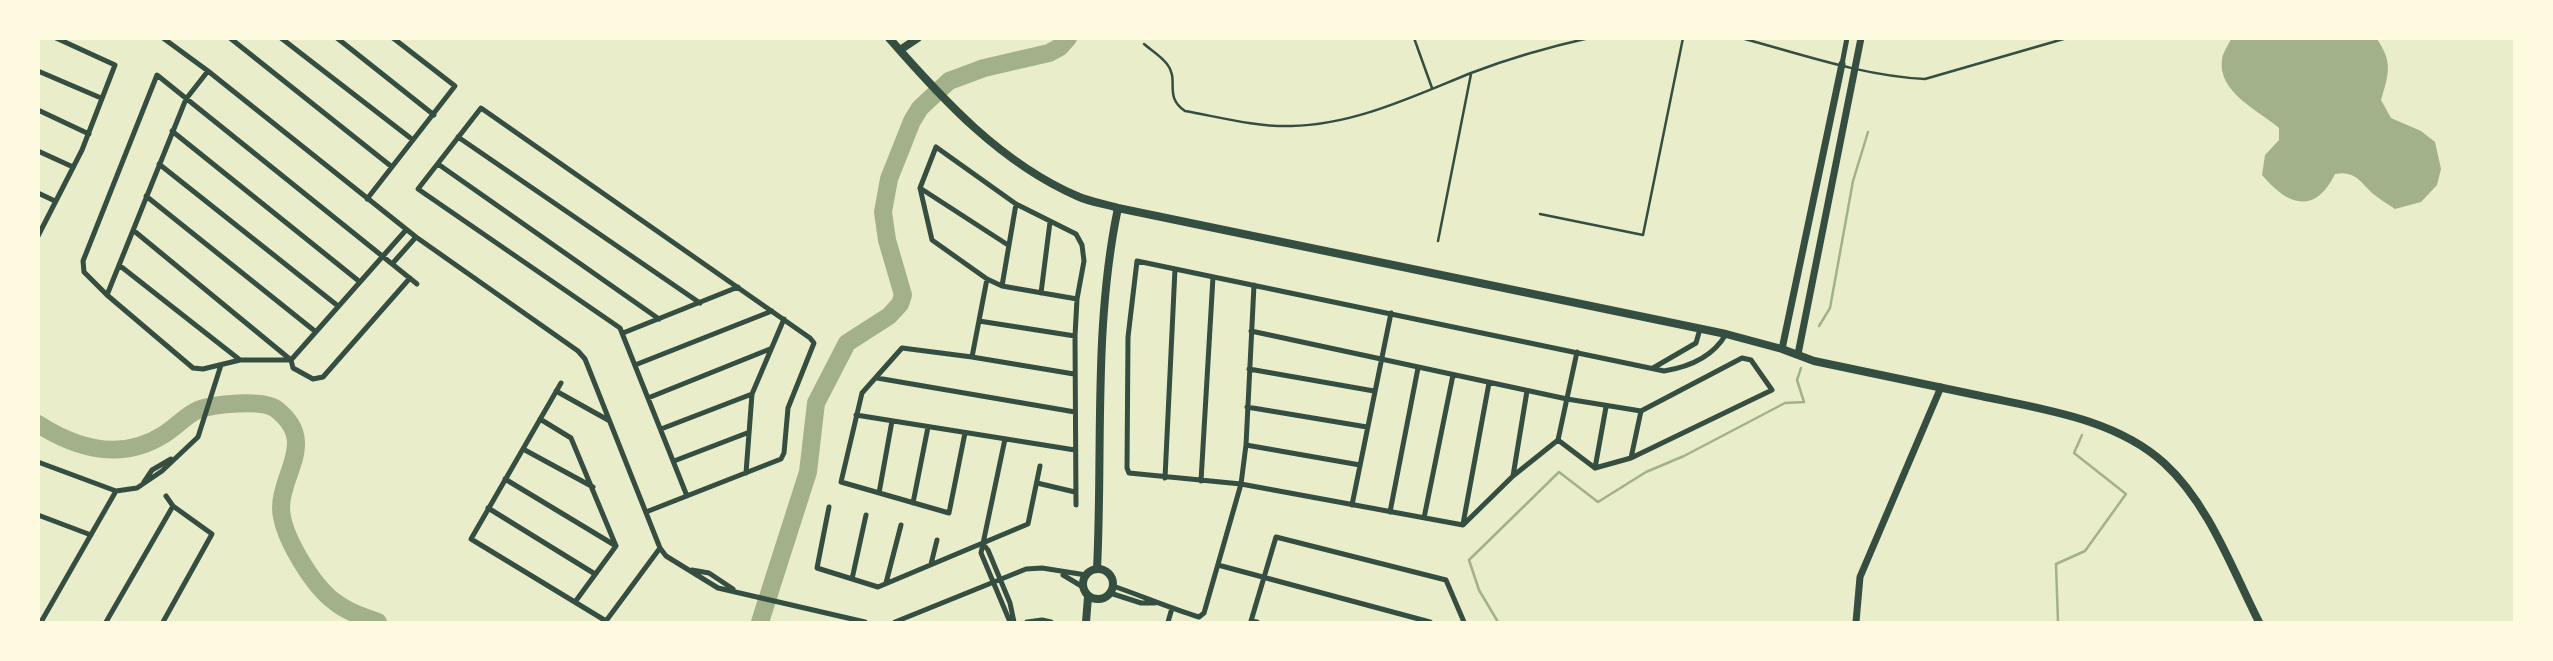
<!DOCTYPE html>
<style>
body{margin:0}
#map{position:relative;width:2553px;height:661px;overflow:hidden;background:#e9edc9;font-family:Inter,sans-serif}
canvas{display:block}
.frame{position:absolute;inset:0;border:40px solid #fefae0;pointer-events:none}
</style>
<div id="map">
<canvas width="2553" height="661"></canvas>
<div class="frame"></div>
</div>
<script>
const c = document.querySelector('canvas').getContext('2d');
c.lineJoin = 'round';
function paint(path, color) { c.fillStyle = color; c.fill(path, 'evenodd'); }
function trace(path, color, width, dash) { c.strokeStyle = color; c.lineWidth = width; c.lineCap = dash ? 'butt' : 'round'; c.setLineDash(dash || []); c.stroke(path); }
const water = new Path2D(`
 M2231 39H2377C2393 63 2389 73 2381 100L2391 118 2421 131 2435 142 2441 169 2437 185 2421 202 2395 209C2388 204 2379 199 2372 193 2360 181 2354 170 2335 174 2315 215 2288 206 2262 175L2265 155 2279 140V128C2258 110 2217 92 2222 59 2223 52 2229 44 2231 39Z`);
const stream = new Path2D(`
 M1819 326 1830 308 1853 181 1868 132
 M1498 622 1479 590 1469 560 1559 472 1598 502 1646 472 1684 456 1785 403 1804 402 1797 380 1801 368
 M2058 622 2056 564 2085 551 2126 494 2074 453 2082 435`);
const river = new Path2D(`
 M38 424C77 449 122 461 163 435 175 428 186 415 198 410 213 404 263 399 276 409 318 441 281 473 281 507 281 535 313 586 335 602 348 612 363 617 378 622
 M760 622 808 472 816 403 847 343 889 316 900 304 903 295 887 240 883 212 889 179 912 121 920 108 949 81 984 68 1049 53 1060 47 1068 38`);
const service = new Path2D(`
 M1414 38 1432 88
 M1741 38C1801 54 1863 76 1925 79L2067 38
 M1144 44C1151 50 1161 56 1167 64 1180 80 1163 96 1185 111 1219 117 1256 127 1291 126 1354 125 1414 96 1471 73 1510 58 1549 47 1589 38
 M1540 214 1643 235 1683 38
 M1438 241 1471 74`);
const minor = new Path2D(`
 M163 38 208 71 416 237 578 351 585 359 660 548 666 556 718 588 865 622
 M230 38 392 167
 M281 38 413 140
 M337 38 434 115
 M1842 64 1847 38
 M38 71 101 98
 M38 110 89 134
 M172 131 360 282
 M458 137 700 303
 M38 151 73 167
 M159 164 338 306
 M438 164 659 319
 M920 188 1008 245
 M38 193 55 201
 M146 196 316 332
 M367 199 455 86 393 38
 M133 230 291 360 293 368 313 379 323 377 410 278
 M38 236 82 150 115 65 56 38
 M392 264 416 237
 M119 265 240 360
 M1002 286 1016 204
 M1041 293 1050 222
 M107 295 186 99 208 71
 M979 321 1075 336
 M1251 331 1567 399 1641 411 1742 358 1751 360 1772 390 1631 458 1595 468
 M623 333 738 287
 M972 357 987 279
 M291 360H240L203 369 193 368 107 295 84 272 83 261 157 75 417 284
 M291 360 406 230
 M635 365 772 311
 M1653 368 1696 343 1700 329
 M1249 369 1374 391
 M877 378 1075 412
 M561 383 471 539 606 621
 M556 391 608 420
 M648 398 770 349
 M1247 407 1367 427
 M856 415 1075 450
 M540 419 571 438 616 546 575 602
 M661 429 752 394
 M965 433 949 513 841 482 862 393 902 348 972 357 1074 374
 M1005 439 981 553 1010 622
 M1558 440 1577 352
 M1246 445 1360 465
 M523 449 593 487
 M1631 458 1641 411
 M674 461 747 433
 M38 462 116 491 137 488 162 471 198 437 221 365
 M1595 468 1558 440 1513 476 1463 525 1241 484 1129 473 1127 468 1128 337 1137 261 1664 371C1689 367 1713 357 1726 334
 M1595 468 1606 407
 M746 473 752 394 784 319
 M1513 476 1527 391
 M1165 478 1175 269
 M505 479 616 546
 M1201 481 1213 277
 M144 482 152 470 171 459
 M1037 483 1075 492
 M879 493 892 421
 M913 503 928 427
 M1076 505 1075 336 1077 299 1084 261 1082 245 1076 234 1016 204 936 147 920 188 932 240 987 279 1002 286 1077 299
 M1352 505 1391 313
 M829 507 817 568 878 587 1028 524 1040 466
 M488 508 595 574
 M646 512 781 459 784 453 788 408 814 343 810 338 481 108 418 189 620 328 687 496
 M1390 512 1418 368
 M38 515 91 535
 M1424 518 1453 375
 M1463 524 1489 383
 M983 544 988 550 1010 603 1014 622
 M931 564 937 540
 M1218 565 1430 622
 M692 570 709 573 733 589
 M1063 575 1083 587
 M852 579 866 515
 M886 583 901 525
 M1113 586C1142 596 1170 608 1199 617L1204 613 1241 484 1246 445 1254 285
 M1110 593 1141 603H1155
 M606 621 660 548
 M41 622 116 491
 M106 622 173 506
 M163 622 212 534 173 506 166 496
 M895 622 1026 569 1042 568 1086 575
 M1027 622 1042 620 1051 622
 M1168 622 1172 608
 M1257 622 1251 621 1276 537 1446 580 1464 622`);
const tertiary = new Path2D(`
 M1782 349 1842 64
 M1798 354 1861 38
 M1856 622 1860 577 1941 387`);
const secondary = new Path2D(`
 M889 38C943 100 1001 163 1077 196 1090 202 1105 204 1118 208L1726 334 1782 349 1814 361C1869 373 1925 384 1981 396 2042 409 2116 419 2164 463 2209 504 2232 569 2259 622
 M900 50 918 38
 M1083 584a15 15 0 1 1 30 0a15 15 0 1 1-30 0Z
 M1097 569C1103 449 1093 327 1118 208
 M1086 622 1088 597`);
paint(water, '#a3b18a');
trace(stream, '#a3b18a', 2.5);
trace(river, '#a3b18a', 18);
trace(service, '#344e41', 2.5);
trace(minor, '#344e41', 5);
trace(tertiary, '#344e41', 7);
trace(secondary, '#344e41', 8);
</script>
